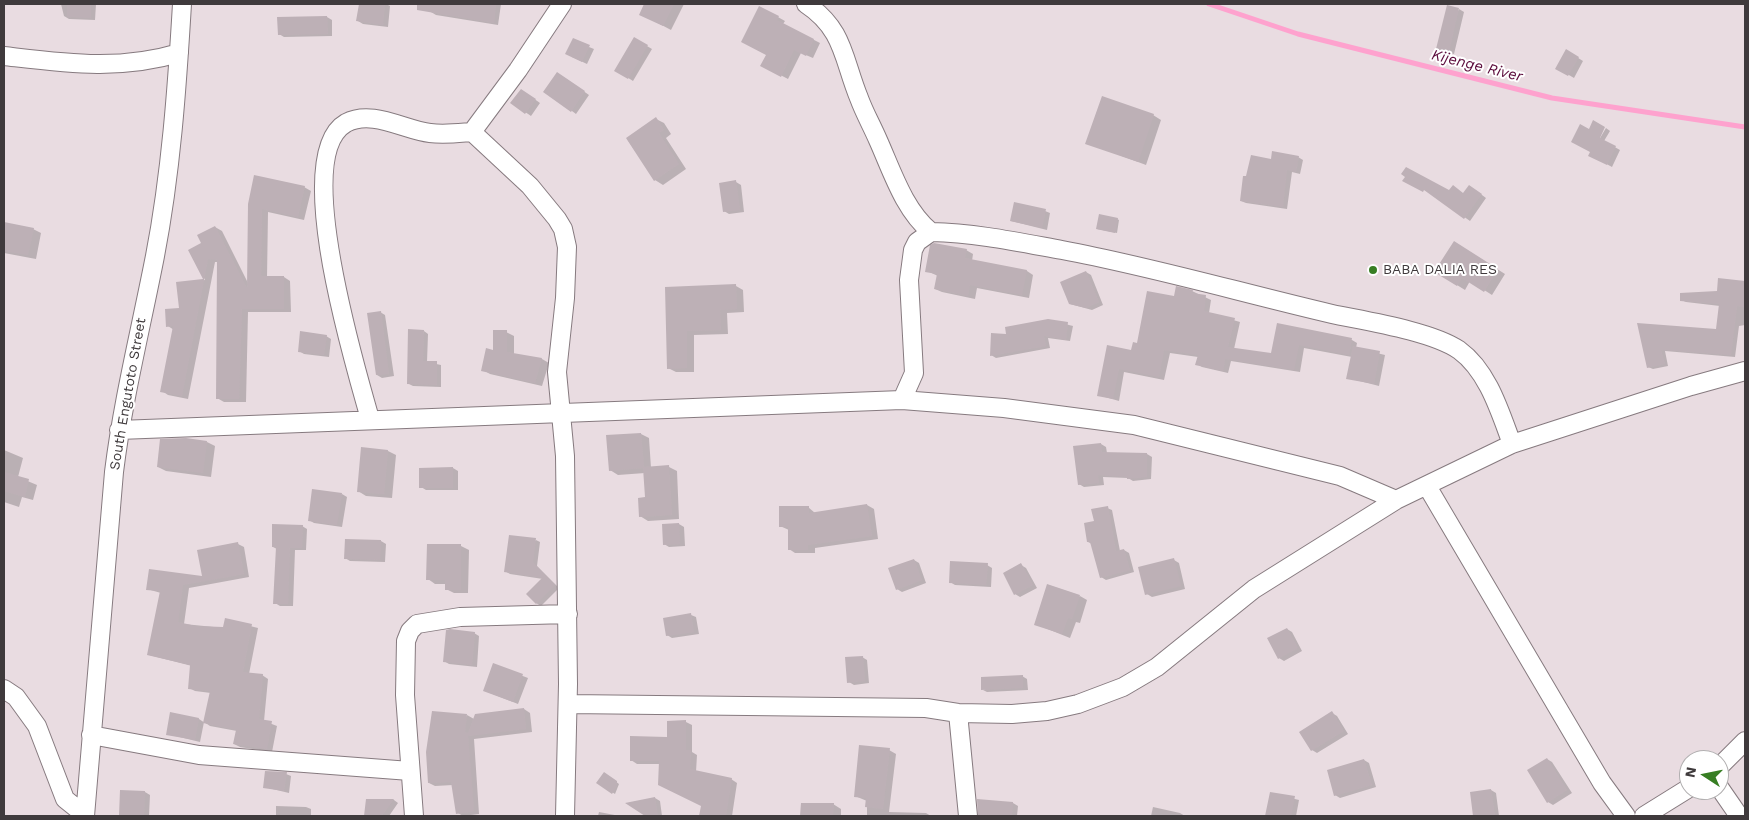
<!DOCTYPE html>
<style>
body{margin:0}
#map{position:relative;width:1749px;height:820px;overflow:hidden;background:#e9dce1;font-family:"Work Sans",sans-serif}
canvas{display:block}
.frame{position:absolute;inset:0;border:5px solid #3f3a3c;pointer-events:none}
.north{position:absolute;left:1679px;top:750px;width:50px;height:50px;box-sizing:border-box;background:#fff;border:1px solid #b2b0b1;border-radius:50%;rotate:281deg;font-size:14px;font-weight:700;line-height:20px;text-align:center;color:#3f3a3c}
.north::after{content:'';display:block;margin:auto;width:18px;height:22px;background:#377e23;clip-path:polygon(50% 0,100% 100%,50% 72%,0 100%)}
</style>
<div id="map">
<canvas width="1749" height="820"></canvas>
<div class="frame"></div>
<div class="north">N</div>
</div>
<script>
const c = document.querySelector('canvas').getContext('2d');
c.lineJoin = 'round';
function paint(path, color) { c.fillStyle = color; c.fill(path, 'evenodd'); }
function trace(path, color, width, dash) { c.strokeStyle = color; c.lineWidth = width; c.lineCap = dash ? 'butt' : 'round'; c.setLineDash(dash || []); c.stroke(path); }
function drawText(font, color, halo, rows, align = 'center') {
  c.font = font + ' "Work Sans",sans-serif'; c.lineWidth = 4; c.setLineDash([]); c.textBaseline = 'middle'; c.strokeStyle = halo; c.fillStyle = color; for (const [text, x, y, turn = 0] of rows) {
    c.save(); c.translate(x, y); c.rotate((+turn || 0) * Math.PI / 180); c.textAlign = isNaN(turn) ? turn : align; if (halo) c.strokeText(text, 0, 0); c.fillText(text, 0, 0); c.restore();
  }
}
const shadow = new Path2D(`
 M61 4H96L95 20 69 19 64 16Z
 M360 4H386L390 6 388 27 363 24 358 21Z
 M432 4H501L498 25 436 15 431 12Z
 M646 4H684L671 30 641 14Z
 M760 7 785 21 783 24 820 43 813 58 801 53 788 79 769 69Z
 M1459 9 1464 12 1454 54 1442 52 1438 49Z
 M327 17 332 20V36L284 37 279 34Z
 M635 39 652 49 633 81 616 70Z
 M589 47 594 49 587 64 572 57Z
 M1567 51 1583 61 1574 78 1557 68Z
 M562 76 589 95 576 114 572 111Z
 M526 93 540 103 531 116 512 103Z
 M1153 115 1161 120 1146 165 1087 143Z
 M656 119 664 123 671 134 666 138 686 169 663 185 655 180 627 139Z
 M1606 128 1610 131 1604 141 1620 150 1612 167 1590 155Z
 M1298 157 1303 160 1300 174 1292 172 1287 209 1246 203 1241 201 1272 161Z
 M1404 181 1464 194 1474 189 1486 198 1470 221 1429 192Z
 M736 182 741 185 744 212 729 214 724 211Z
 M304 187 311 191 304 220 268 212 267 278 284 277 290 281 291 312H248L246 402H224L217 398 219 262H215L188 399 168 395 162 391 174 330 168 326 180 309 178 283 205 280 190 250 203 244 215 227 222 231 248 283 249 204Z
 M1045 211 1050 213 1047 230 1011 221Z
 M1117 219 1119 220 1117 233 1097 229Z
 M4 223 33 229 41 233 36 259 4 253Z
 M1462 247 1505 274 1492 295 1470 281 1465 290 1436 272Z
 M966 250 973 254 972 261 1027 271 1033 275 1029 298 977 288 975 299 942 292 935 289 938 276 927 271Z
 M1086 272 1091 275 1103 305 1092 310 1070 304Z
 M1719 280 1745 282V325L1739 326 1735 357 1665 351 1668 366 1653 369 1648 367 1639 325 1717 331 1720 306 1686 302 1681 300 1718 292Z
 M736 286 743 290 744 312 727 313 728 334 694 335V372H676L668 368 666 288Z
 M1192 291 1211 300 1209 313 1240 322 1234 349 1272 354 1278 325 1352 340 1357 343 1356 348 1385 355 1379 386 1348 378 1352 357 1304 348 1300 372 1231 361 1228 373 1202 367 1197 364 1198 357 1170 353 1164 380 1124 372 1119 401 1098 395 1175 298Z
 M380 312 385 315 394 376 382 378 377 375Z
 M1049 320 1073 326 1070 341 1048 338 1050 348 996 358 991 355 1008 335Z
 M424 331 428 334 427 362 441 365V387L413 386 409 384Z
 M506 332 514 336V354L542 359 549 363 542 386 490 374 483 370Z
 M326 336 331 339 329 357 304 354 299 351Z
 M641 434 649 438 651 468 669 467 677 471 679 519 648 521 640 516 646 498 645 473 618 475 610 470 607 437Z
 M207 442 215 446 211 477 166 471 158 467Z
 M1101 444 1106 447 1107 453 1147 454 1152 457 1151 479 1133 481 1128 478 1103 477 1104 485 1084 487 1079 484Z
 M362 448 388 451 396 455 392 498 366 496 358 491Z
 M4 450 23 458 18 477 37 485 33 500 22 497 19 507 4 502Z
 M453 468 458 471V490H426L421 487Z
 M342 494 347 497 342 527 314 523 309 520Z
 M867 505 874 509 878 539 815 548V553H795L789 549V530L780 526 808 507 815 513Z
 M1107 508 1112 510 1120 551 1124 550 1129 553 1134 572 1106 580 1101 577 1092 544 1088 542 1095 522Z
 M679 524 684 527 685 546 669 547 664 544Z
 M302 526 307 529 306 550H295L293 606H280L275 603 277 549 273 547Z
 M346 540 381 541 386 544 385 562 350 561 345 558Z
 M536 540 540 542 537 566 559 588 541 606 536 603 543 579 510 574 505 571Z
 M238 544 244 547 249 577 189 588 184 624 224 628 226 620 258 628 249 674 262 675 268 679 264 721 277 726 272 752 240 747 234 744 237 731 210 726 204 722 200 742 167 734 171 714 199 719 205 723 211 693 195 691 189 688 192 666 149 655 161 593 147 589 203 577Z
 M461 546 469 550 468 593H454L446 589V584H435L428 579Z
 M914 560 919 563 926 583 902 592 897 589Z
 M1174 560 1179 563 1185 589 1152 597 1147 594Z
 M987 565 992 568 991 587 955 585 950 582Z
 M1021 565 1026 568 1037 588 1020 597 1015 594Z
 M1080 596 1087 600 1080 623 1076 622 1070 638 1035 624Z
 M691 615 696 617 699 634 672 638 667 635Z
 M1287 629 1292 632 1302 651 1284 661 1279 658Z
 M474 633 479 636 477 667 449 664 444 661Z
 M862 657 867 660 869 683 854 685 849 682Z
 M494 665 528 678 518 704 490 693Z
 M1022 676 1027 679 1028 690 987 692 983 690Z
 M524 709 530 713 532 732 474 739 479 814 463 816 458 813 453 785 435 786 429 783 467 715 474 719Z
 M1332 713 1337 716 1348 734 1317 753 1312 750Z
 M686 722 692 725V752L697 755 696 772 731 779 737 783 732 816H700L702 806 660 764H637L631 760 669 738Z
 M889 750 896 754 889 812 926 813 931 816H867V801L855 796Z
 M1547 759 1552 762 1572 793 1553 805 1548 802Z
 M1364 760 1369 763 1376 787 1340 798 1335 795Z
 M604 773 619 784 615 794 598 783Z
 M286 774 291 776 289 793 264 787Z
 M1491 790 1496 793 1499 816H1474L1471 793Z
 M121 791 145 792 150 795 149 816H120Z
 M1271 793 1299 800 1296 816H1266Z
 M655 798 660 801 662 816H647L628 803Z
 M367 800H394L398 803 389 816H365Z
 M978 800 1013 803 1018 806 1017 816H980Z
 M802 804H833L841 809V816H802Z
 M276 806 306 807 311 809V816H276Z
 M1153 807 1180 813 1185 816H1151Z
 M599 812 620 816H598Z`);
const stream = new Path2D(`
 M1209 4 1298 34 1552 98 1745 127`);
const building = new Path2D(`
 M67 4H91V18L67 17Z
 M359 4H385L383 25 356 21Z
 M417 4H496L494 23 417 10Z
 M644 4H674L663 26 639 15Z
 M1447 5 1459 8 1449 52 1436 49Z
 M759 6 779 16 777 20 814 39 806 56 794 50 781 77 760 66 766 55 741 42Z
 M327 16 328 34 278 35 277 17Z
 M634 37 648 45 628 79 614 71Z
 M573 38 590 45 582 62 565 54Z
 M1566 49 1579 57 1568 76 1555 69Z
 M557 72 585 91 571 112 543 92Z
 M521 89 536 99 525 114 510 103Z
 M1102 96 1154 114 1138 162 1085 144Z
 M656 117 664 130 659 133 679 164 654 181 626 138Z
 M1593 120 1605 127 1600 138 1616 146 1607 165 1588 156 1590 152 1571 142 1580 124 1589 129Z
 M1272 151 1299 156 1296 172 1287 170 1283 207 1240 201 1243 176H1246L1251 155 1271 159Z
 M1406 167 1449 190 1453 185 1463 193 1469 185 1482 194 1464 219 1424 190 1423 192 1402 181 1405 177 1401 174Z
 M254 175 305 186 298 217 262 209 261 276H284V309H242L239 399H216L217 260 208 259 182 396 160 392 173 326 166 327 165 309 179 308 176 282 203 279 188 250 201 243 197 235 215 226 247 288 248 204Z
 M736 180 740 210 723 212 719 183Z
 M1014 202 1046 209 1042 228 1010 221Z
 M1099 214 1118 218 1115 233 1096 229Z
 M4 222 34 228 28 255 4 251Z
 M1454 241 1498 269 1484 292 1462 278 1457 286 1434 272Z
 M934 243 967 249 965 258 1027 270 1022 295 970 285 968 296 934 289 937 274 925 272 930 245Z
 M1086 271 1099 302 1086 308 1069 304 1060 282Z
 M1718 278 1745 281 1744 307 1737 306 1731 355 1661 350 1665 364 1647 368 1637 323 1716 329 1719 304 1680 301V293L1717 291Z
 M736 284 737 309 720 310 721 330 687 331V368L667 369 665 287Z
 M1176 286 1193 290 1192 293 1206 295 1204 311 1235 318 1228 347 1271 353 1277 323 1352 338 1349 355 1299 345 1294 370 1225 359 1223 371 1195 365 1198 355 1164 350 1159 377 1119 369 1113 399 1097 396 1107 345 1131 350 1133 342 1137 343 1147 291 1174 296Z
 M381 311 389 374 376 375 367 313Z
 M1048 319 1068 322 1066 340 1044 336 1046 346 990 356 991 333 1006 334 1005 327Z
 M408 329 424 330 423 361H437V385L407 384Z
 M493 330H507V352L542 358 535 383 481 371 486 348 493 350Z
 M300 331 327 335 324 355 298 352Z
 M1353 346 1380 351 1374 384 1346 379Z
 M641 433 644 467 669 465 672 515 639 517 638 498 645 497 643 468 609 471 606 435Z
 M186 438 207 441 203 473 157 467 160 439Z
 M1101 443 1102 452 1147 453V477L1127 479V477L1098 475 1099 483 1078 485 1073 446Z
 M361 447 388 450 384 494 357 492Z
 M453 467V488H419V468Z
 M4 472 29 479 25 497 4 491Z
 M312 489 342 493 337 525 308 521Z
 M867 504 872 536 808 545V550H788V527H779V506H809V513Z
 M1108 506 1116 551 1124 549 1130 570 1100 578 1090 542H1087L1084 523 1094 521 1091 509Z
 M679 523 680 544 663 545 662 524Z
 M272 524 303 525 302 548H290L288 604H273L276 547H272Z
 M509 535 536 538 533 562 555 585 536 604 526 594 542 578 504 572Z
 M345 539 381 540 380 560 344 559Z
 M238 542 244 574 183 585 178 622 196 626 223 627 225 618 252 624 243 672 263 674 259 719 272 721 267 749 233 744 236 730 203 723 210 691 188 689 190 665 147 655 160 591 146 590 149 569 202 576 197 550Z
 M427 544H461V590H445V580H426Z
 M1174 558 1181 586 1145 595 1138 567Z
 M914 559 922 580 896 590 888 568Z
 M950 561 988 563 986 585 949 583Z
 M1021 563 1033 585 1014 595 1003 573Z
 M1047 584 1080 595 1072 619 1068 618 1062 634 1034 625Z
 M691 613 694 632 666 636 663 618Z
 M1287 628 1298 648 1278 659 1267 638Z
 M450 629 475 632 472 665 443 662 446 630Z
 M863 656 865 681 847 683 845 657Z
 M493 663 523 674 513 702 483 691Z
 M1023 675V688L981 690V677Z
 M524 708 526 729 468 736 474 811 456 814 451 782 428 783 426 752 432 711 467 714 465 732 468 733 475 714Z
 M1332 711 1344 731 1311 751 1299 732Z
 M170 712 199 718 195 740 166 735Z
 M686 720V750H691L690 769 732 778 726 816H699L701 806 658 785 659 761H630V736L667 737V721Z
 M859 745 890 748 883 809 865 807 866 798 854 797Z
 M1547 758 1567 790 1547 803 1527 770Z
 M1364 759 1372 785 1334 796 1327 770Z
 M265 771 287 772 284 791 263 788Z
 M604 772 617 781V786L612 794 596 783Z
 M1491 789 1495 816H1473L1470 792Z
 M120 790 145 791 144 816H119Z
 M1270 792 1295 796 1291 816H1265Z
 M655 797 658 816H645L625 803Z
 M366 799H394L382 816H364Z
 M977 799 1013 802 1012 816H978Z
 M801 803H834L833 816H800Z`);
const minor = new Path2D(`
 M806 4C844 29 843 59 859 98 864 112 872 126 878 140 892 171 904 210 931 232 976 233 1018 242 1062 250 1153 267 1242 293 1332 314 1365 321 1431 331 1459 350 1488 371 1500 412 1512 444
 M4 56C65 63 119 71 179 53
 M472 132 530 186 557 219 563 229 567 247 565 298 557 372 565 456 568 684 565 816
 M902 400 914 373 909 280 913 250 917 242 931 232
 M370 419C356 368 290 155 346 123 372 109 404 130 430 133 444 135 459 133 472 132L518 70 562 4
 M119 430 902 400 1004 408 1134 425 1340 476 1396 500
 M1427 486 1602 783 1626 816
 M4 689 16 697 37 726 65 799 85 815
 M568 704 926 708 958 713 1012 714 1047 711 1078 704 1123 687 1157 667 1254 589 1396 500 1512 444 1691 386 1745 371
 M958 713 968 816
 M91 735 199 755 410 771
 M1719 767 1745 741
 M1719 787 1739 816
 M85 816 114 472C123 399 141 328 155 256 171 173 177 88 182 4
 M414 816 405 695 406 641 410 631 417 624 460 617 568 614
 M1644 816 1689 788`);
const markers = [
 [1373,270,5,"#377e23"]
];
const poiNames = [
 ["BABA DALIA RES",1383,270]
];
const streetNames = [
 ["South Engutoto Street",128,394,-80]
];
const waterNames = [
 ["Kijenge River",1477,66,14]
];
paint(shadow, '#0003');
trace(stream, '#fea2ce', 5);
paint(building, '#bdb0b6');
trace(minor, '#867a7f', 20);
trace(minor, '#fff', 18);
for (const [x, y, r, color] of markers) { const dot = new Path2D(); dot.arc(x, y, r, 0, 2 * Math.PI); c.fillStyle = color; c.fill(dot); trace(dot, '#fff', 2); }
drawText('14px', '#3f3a3c', '#fff', poiNames, 'left');
drawText('14px', '#3f3a3c', '#fff', streetNames);
drawText('italic 15px', '#5c0c3c', '#fff', waterNames);
</script>
